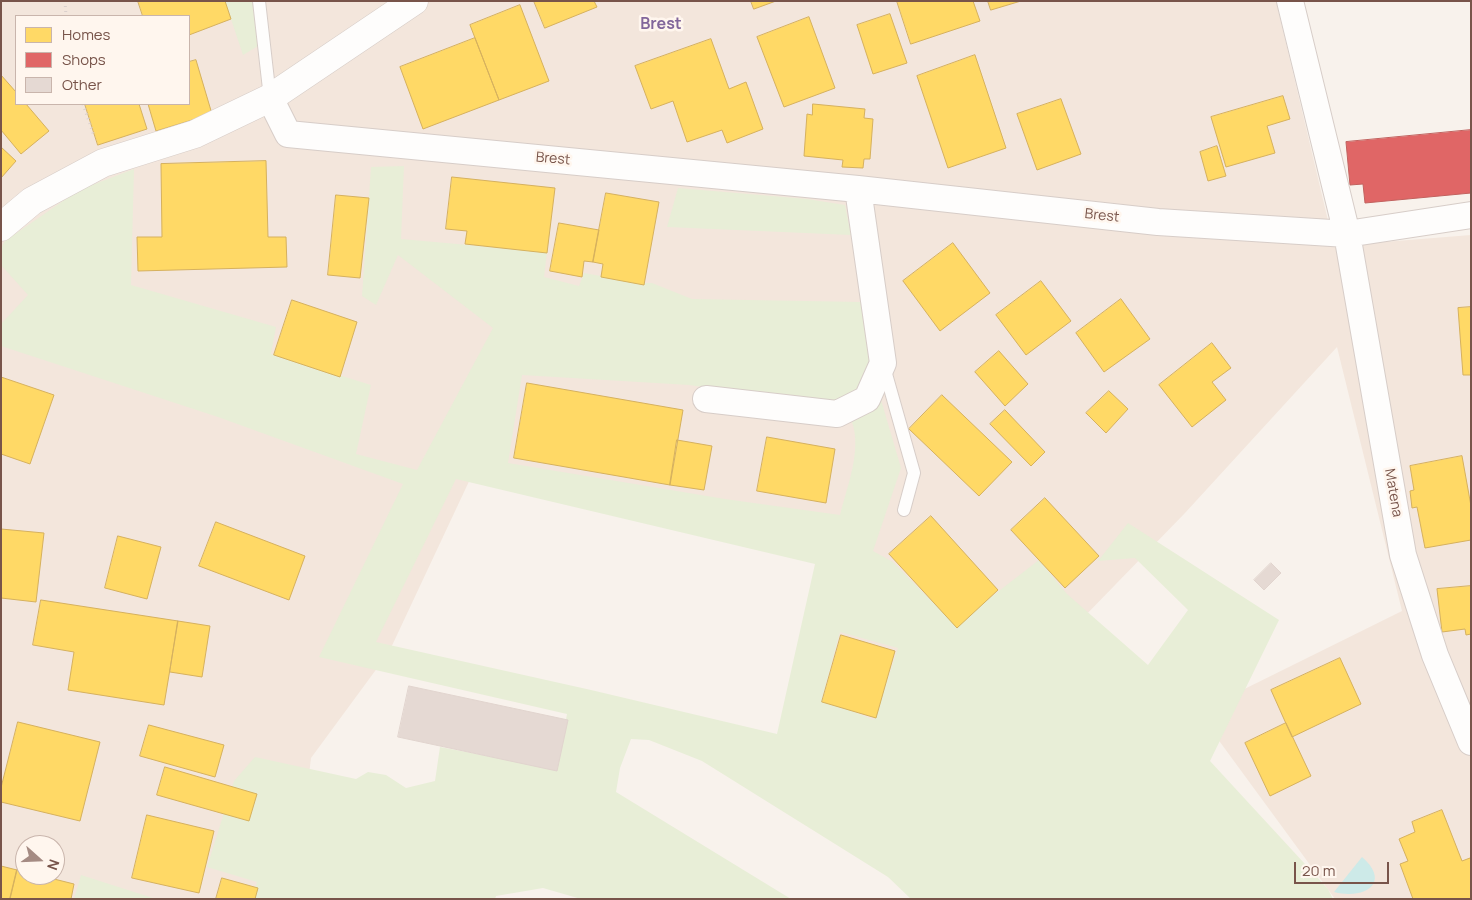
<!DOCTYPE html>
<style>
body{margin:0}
#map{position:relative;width:1472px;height:900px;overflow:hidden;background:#f8f2ec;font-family:Manrope,sans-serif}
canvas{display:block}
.frame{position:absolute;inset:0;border:2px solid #78544a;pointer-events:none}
.legend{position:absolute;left:15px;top:15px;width:175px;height:90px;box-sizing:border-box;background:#fff6ee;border:1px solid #c9b5ac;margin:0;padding:6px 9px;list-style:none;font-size:15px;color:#78544a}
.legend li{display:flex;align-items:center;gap:10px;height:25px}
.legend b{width:25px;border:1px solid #c9b5ac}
.north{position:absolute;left:15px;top:835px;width:50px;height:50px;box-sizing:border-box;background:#fff6ee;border:1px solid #c9b5ac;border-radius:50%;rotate:110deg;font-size:14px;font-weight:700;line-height:20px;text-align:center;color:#78544a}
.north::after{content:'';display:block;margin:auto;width:18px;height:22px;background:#a58b83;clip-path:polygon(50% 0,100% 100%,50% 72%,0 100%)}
.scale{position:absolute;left:1294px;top:862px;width:95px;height:22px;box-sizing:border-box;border:2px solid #78544a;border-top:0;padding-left:6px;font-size:15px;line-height:18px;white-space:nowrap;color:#78544a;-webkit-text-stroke:4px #fff6ee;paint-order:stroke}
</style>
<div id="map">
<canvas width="1472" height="900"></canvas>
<div class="frame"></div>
<ul class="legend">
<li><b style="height:14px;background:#ffd966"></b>Homes</li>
<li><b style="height:14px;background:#e06666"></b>Shops</li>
<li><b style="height:14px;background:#e5d9d3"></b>Other</li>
</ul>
<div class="north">N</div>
<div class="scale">20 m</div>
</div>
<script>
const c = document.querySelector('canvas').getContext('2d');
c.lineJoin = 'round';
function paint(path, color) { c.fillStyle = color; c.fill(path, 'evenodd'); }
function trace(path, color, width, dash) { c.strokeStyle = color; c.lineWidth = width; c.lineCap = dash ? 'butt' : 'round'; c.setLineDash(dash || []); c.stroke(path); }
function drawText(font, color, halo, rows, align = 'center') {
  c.font = font + ' Manrope,sans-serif'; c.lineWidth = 5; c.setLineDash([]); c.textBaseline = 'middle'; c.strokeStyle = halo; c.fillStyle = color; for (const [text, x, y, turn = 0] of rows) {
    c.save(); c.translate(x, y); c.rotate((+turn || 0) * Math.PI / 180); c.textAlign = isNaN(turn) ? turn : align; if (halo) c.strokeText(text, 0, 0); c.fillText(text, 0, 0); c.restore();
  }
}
const residential = new Path2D(`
 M1 1H1276L1334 246 1471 235V899H1335L1198 712 1402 611 1337 347 1185 513 1081 620 880 728 815 704 854 559 472 475 389 652 311 758 294 899H1ZM16 16H189V104H16ZM25 845H55V875H25Z`);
const green = new Path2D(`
 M225 1H253L258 46 243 55Z
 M404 166 401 239 547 252 544 277 579 286 584 273 640 283H652L692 299 862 302 870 364 864 385 838 406 689 385 522 375 508 463 725 499 840 515C847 487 862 450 852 422L879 393 901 468 873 551 893 562 955 625 1039 560 1067 594 1148 665 1188 610 1135 558 1098 561 1128 523 1279 620 1210 761 1328 889 1333 899H911L888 877 702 761 649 740 631 739 620 768 616 792 791 899H581L543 888 496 896 495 899H252L257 882 207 867 234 781 255 757 356 779 368 772 386 775 406 788 435 781 440 747 557 769 567 714 319 657 403 484 218 417 1 346V324L28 295 1 265V248L5 241 79 190 134 169 131 285 276 327 271 354 371 385 356 454 417 470 493 328 398 255 376 305 362 296 371 167ZM456 479 815 564 777 734 591 690 376 642ZM840 632 898 648 874 720 822 699Z
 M678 188 807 199 845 205 851 235 667 227Z
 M81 875 156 899H74Z`);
const water = new Path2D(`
 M1362 857C1392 883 1364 900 1334 892Z`);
const homes = new Path2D(`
 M138 1H225L231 19 189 35V16H143Z
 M534 1H594L597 7 545 28Z
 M751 1H776L754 9Z
 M897 1H973L980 21 911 44Z
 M988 1H1021L991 10Z
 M520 5 549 81 499 100 470 25Z
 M890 14 907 63 873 74 857 25Z
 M809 17 835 88 784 107 757 37Z
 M475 38 499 100 423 129 400 67Z
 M711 39 729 89 746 82 763 129 727 143 722 130 687 142 673 101 651 109 635 66Z
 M975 55 1006 148 948 168 917 76Z
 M196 60 212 114 156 131 148 104H189V62Z
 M1 75 16 92V104H26L49 131 21 154 1 130Z
 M1283 96 1290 119 1267 126 1275 153 1226 167 1211 117Z
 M1061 99 1081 154 1037 170 1017 114Z
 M85 104H139L147 129 98 145Z
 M813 104 865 109 864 118 873 119 870 159H864L863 168 842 167 843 160 804 156 807 114 812 115Z
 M1217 146 1226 176 1208 181 1200 152Z
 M1 147 16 161 1 178Z
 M266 161 268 237H286L287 267 138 271 137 237H162L161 164Z
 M452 177 555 188 547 253 465 244 467 231 446 229Z
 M606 193 659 202 644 285 601 277 603 264 593 262Z
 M336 195 369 198 360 278 328 275Z
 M559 223 599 230 593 262 584 261 582 277 550 271Z
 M953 243 990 293 940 331 903 281Z
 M1041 281 1071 321 1026 355 996 315Z
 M1121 299 1150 339 1104 372 1076 333Z
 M292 300 357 322 340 377 274 355Z
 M1471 307V375H1463L1458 308Z
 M1212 343 1231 368 1212 382 1226 400 1192 427 1159 385Z
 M999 351 1028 384 1005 406 975 372Z
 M1 377 54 395 30 464 1 454Z
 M527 383 683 410 670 485 514 458Z
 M1109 391 1128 409 1106 433 1086 413Z
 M942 395 1012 462 979 496 909 429Z
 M1005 410 1045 452 1031 466 990 424Z
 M767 437 835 449 826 503 757 491Z
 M677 440 712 446 704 490 670 485Z
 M1462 456 1471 506V540L1425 548 1417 507 1412 508 1410 491 1414 490 1410 466Z
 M1045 498 1099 556 1065 588 1011 530Z
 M931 516 998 590 957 628 889 554Z
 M216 522 305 556 289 600 199 566Z
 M1 529 44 533 36 602 1 598Z
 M118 536 161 547 147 599 105 588Z
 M1471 586V634L1466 635 1465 629 1442 632 1437 589Z
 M41 600 178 621 164 705 68 690 74 652 33 645Z
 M178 621 210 626 202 677 170 672Z
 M841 635 895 651 876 718 822 702Z
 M1340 658 1361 704 1292 737 1271 690Z
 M18 722 100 742 80 821 1 802V788Z
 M1286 723 1311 776 1270 796 1245 743Z
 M149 725 224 745 215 777 140 756Z
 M165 767 257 794 249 821 157 795Z
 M1442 810 1462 861 1470 858 1471 861V899H1413L1400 864 1408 861 1399 839 1415 832 1412 822Z
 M147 815 214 831 199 893 132 878Z
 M1 866 17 870 10 899H1Z
 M17 870 25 872V875H38L74 884 71 899H10Z
 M222 878 258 888 255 899H216Z`);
const shops = new Path2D(`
 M1471 130V193L1365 203 1363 184 1350 185 1346 142Z`);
const building = new Path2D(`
 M1271 563 1281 573 1264 590 1254 580Z
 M409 686 568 720 557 771 398 737Z`);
const path = new Path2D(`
 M65 1 66 16
 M83 104 94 136`);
const service = new Path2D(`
 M259 1 270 98
 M884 367 914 473 904 510`);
const minor = new Path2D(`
 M1290 1 1347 234 1403 555 1435 655 1471 742
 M270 98 288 134 858 189 1158 222 1347 234 1471 215
 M706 399 837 414 867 399 883 363 858 189`);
const tertiary = new Path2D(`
 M1 227 32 201 103 163 195 134 270 98 414 1`);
const streetNames = [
 ["Brest",553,159,5],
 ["Brest",1102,216,6],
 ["Matena",1393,493,80]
];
const quarterNames = [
 ["Brest",661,25]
];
paint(residential, '#f3e6dc');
paint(green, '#e8eed7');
paint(water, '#cdeae8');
paint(homes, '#ffd966');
trace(homes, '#d6b15e', 1);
paint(shops, '#e06666');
trace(shops, '#c1615e', 1);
paint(building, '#e5d9d3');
trace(building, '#e1d4ce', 1);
trace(service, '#d7cdc8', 14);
trace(minor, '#d7cdc8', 28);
trace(tertiary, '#d7cdc8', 29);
trace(path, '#dad0cd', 3, [1, 4]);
trace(service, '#fefdfc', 12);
trace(minor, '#fefdfc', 26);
trace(tertiary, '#fefdfc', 28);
drawText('14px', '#78544a', '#fff6ee', streetNames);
drawText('bold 16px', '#82669b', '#fff6ee', quarterNames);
</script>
